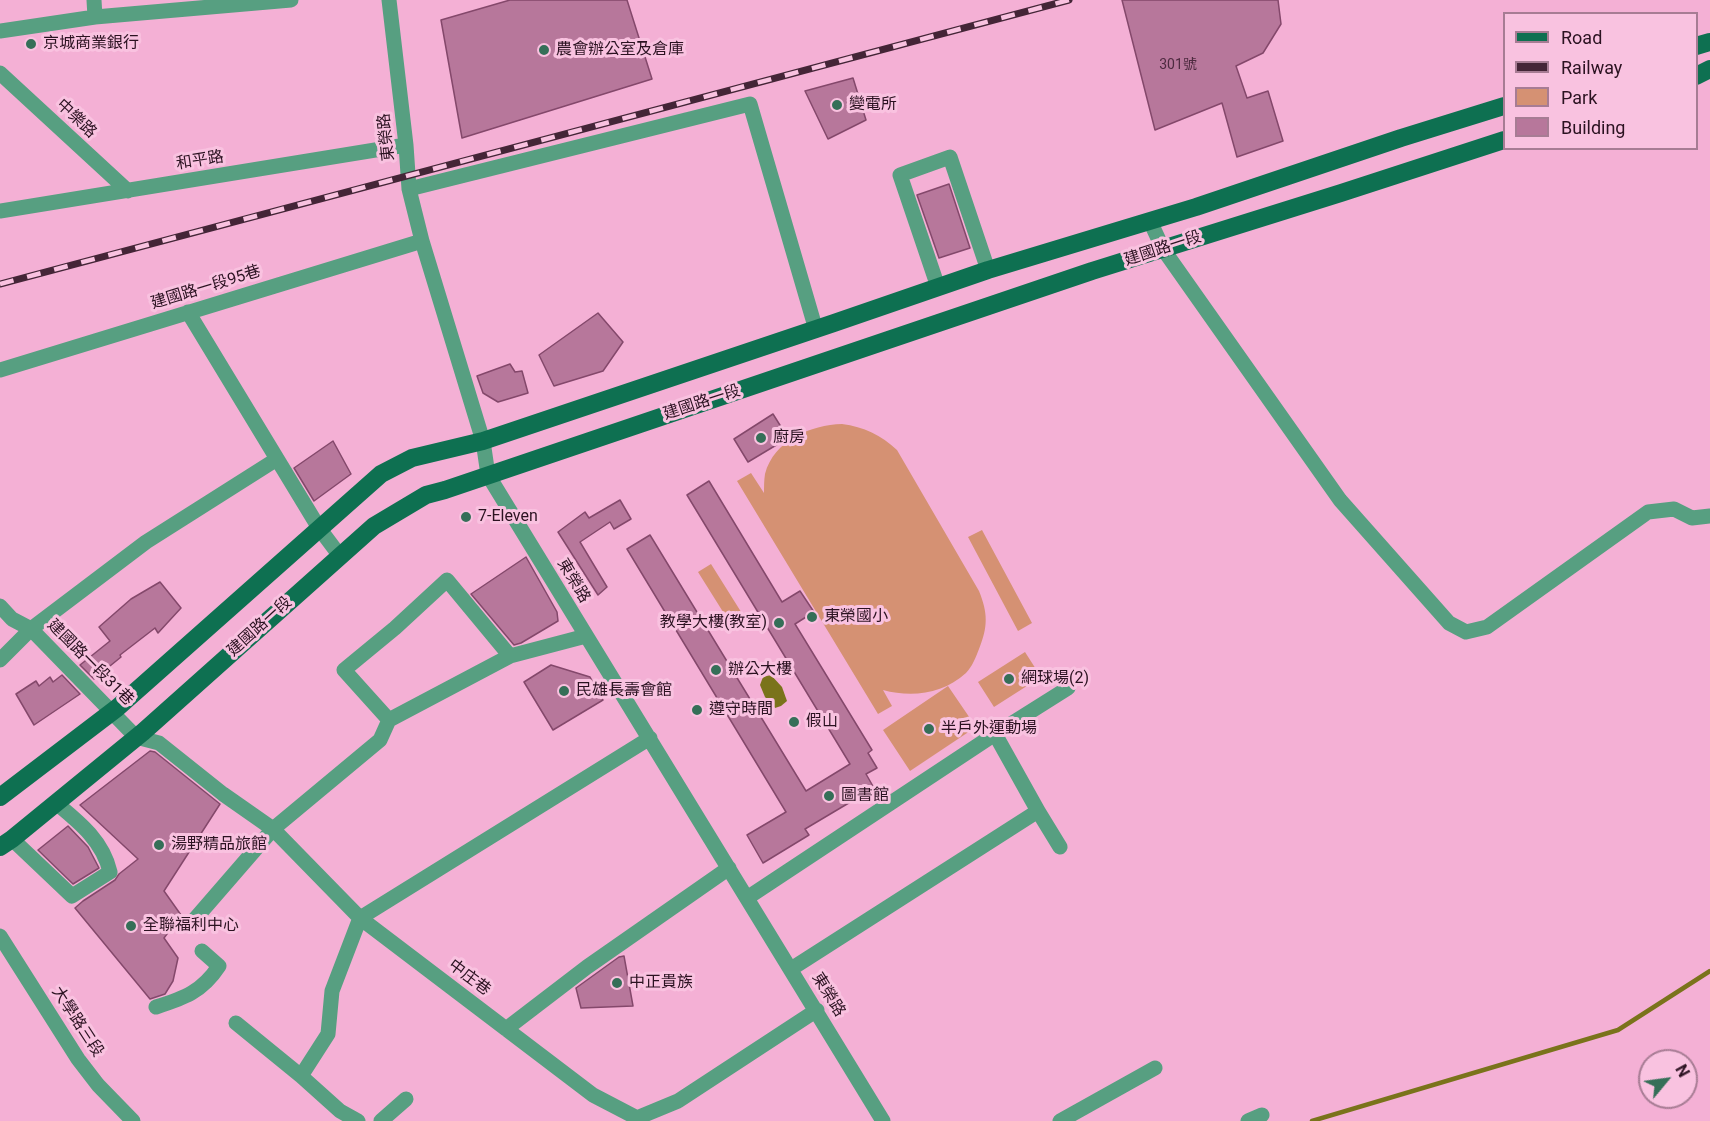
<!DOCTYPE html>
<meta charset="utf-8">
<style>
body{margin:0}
#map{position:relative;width:1710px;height:1121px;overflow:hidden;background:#f4b0d5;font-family:Roboto,sans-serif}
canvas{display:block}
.legend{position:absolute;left:1503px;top:12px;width:195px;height:138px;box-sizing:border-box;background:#f9c2e0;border:2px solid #a77c94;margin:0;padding:8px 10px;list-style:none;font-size:18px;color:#2b1221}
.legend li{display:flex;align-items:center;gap:12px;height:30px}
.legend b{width:30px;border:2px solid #a77c94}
.north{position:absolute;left:1638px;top:1049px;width:60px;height:60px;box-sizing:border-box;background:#f9c2e0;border:2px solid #a77c94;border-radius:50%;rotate:61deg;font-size:16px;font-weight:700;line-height:24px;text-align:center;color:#2b1221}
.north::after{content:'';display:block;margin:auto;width:21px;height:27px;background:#356f58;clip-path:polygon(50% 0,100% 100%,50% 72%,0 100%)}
</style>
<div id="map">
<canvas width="1710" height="1121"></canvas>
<ul class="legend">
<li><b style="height:8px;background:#0e7051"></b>Road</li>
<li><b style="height:8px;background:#442537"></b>Railway</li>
<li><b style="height:16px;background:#d59173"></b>Park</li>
<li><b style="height:16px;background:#b7779b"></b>Building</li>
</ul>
<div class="north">N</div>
</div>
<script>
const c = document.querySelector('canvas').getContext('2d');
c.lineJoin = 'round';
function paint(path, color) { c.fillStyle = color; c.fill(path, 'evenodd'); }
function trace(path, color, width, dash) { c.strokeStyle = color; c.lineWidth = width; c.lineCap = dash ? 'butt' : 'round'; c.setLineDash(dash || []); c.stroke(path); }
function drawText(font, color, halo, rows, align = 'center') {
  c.font = font + ' Roboto,"Noto Sans TC",sans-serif'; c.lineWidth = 6; c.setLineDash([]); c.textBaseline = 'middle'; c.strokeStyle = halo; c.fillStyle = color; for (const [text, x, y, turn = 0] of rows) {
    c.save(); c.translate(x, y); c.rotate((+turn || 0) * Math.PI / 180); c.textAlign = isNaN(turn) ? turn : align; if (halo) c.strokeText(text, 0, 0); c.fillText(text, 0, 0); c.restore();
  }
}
const green = new Path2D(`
 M842 424C864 427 881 435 897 450L979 591C988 613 988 627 979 649 976 657 972 667 966 673 943 694 912 698 883 690L892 706 878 714 737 481 751 473 764 493C764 487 764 480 765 474 774 440 811 425 842 424Z
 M982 530 1032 623 1018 631 968 537Z
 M711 564 743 615 730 623 698 572Z
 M1025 652 1041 677 994 707 978 682Z
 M948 686 976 727 910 771 883 730Z`);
const water = new Path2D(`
 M771 675 782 687 787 701 781 706 775 708 765 697 760 685 763 677Z`);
const stream = new Path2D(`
 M1312 1121 1618 1030 1710 971`);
const building = new Path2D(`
 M510 0H627L652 79 462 138 441 20Z
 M1122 0H1278L1281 24 1263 53 1236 66 1247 98 1268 91 1283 141 1237 157 1222 103 1155 130Z
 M853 78 866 120 828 139 805 91Z
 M949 184 970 248 939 258 917 195Z
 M598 313 623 342 603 371 554 386 539 355Z
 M510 364 515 372 522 371 528 393 498 402 483 393 477 376Z
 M773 414 788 438 748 462 734 439Z
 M333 441 351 474 314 501 294 468Z
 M709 481 782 602 800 591 814 612 795 624 872 750 868 753 877 768 866 774 874 788 805 829 809 835 763 863 747 835 786 812 627 549 650 535 806 791 850 764 687 495Z
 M620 500 631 519 614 529 610 522 580 542 607 587 598 595 558 532 585 512 589 518Z
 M526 557 557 612 558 621 521 643 514 645 471 594Z
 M160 582 181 608 158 633 155 628 120 655 121 657 94 679 80 665 110 641 99 627 131 599Z
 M551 665 590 677 603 700 553 730 524 682Z
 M62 675 80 694 34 725 16 694 36 681 39 686 50 677 53 682Z
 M150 751 155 752 220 804 164 891 181 915 164 938 178 958 173 981 165 994 150 999 75 908 83 901 115 880 119 874 138 859 80 805Z
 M68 826 88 847 99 868 73 884 38 850Z
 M624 956 633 1006 581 1008 576 988 619 957Z`);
const minor = new Path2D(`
 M94 0 95 17
 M389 0 406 145 409 189 422 241 483 441 488 475 883 1121
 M0 31 95 17 291 0
 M0 73 128 191
 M409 189 750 104 816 330
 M0 211 406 145
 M1150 221 1163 249 1340 500 1449 623 1466 632 1487 627 1648 512 1674 509 1692 518 1710 516
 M938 287 900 175 950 157 988 270
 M188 312 319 528 340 556
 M0 370 422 241
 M0 606 12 619 31 629 136 737 159 743 223 794 273 829 360 918 593 1095 637 1118 678 1101 817 1010
 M0 660 31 629 146 542 277 459
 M389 720 510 656
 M1038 811 1060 847
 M12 839 72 896 110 872C103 841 79 822 56 803
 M747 898 995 734 1068 688
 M195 919 273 829 380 740 389 720 344 670 395 628 447 580 510 656 586 636
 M0 936 78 1059 98 1085 133 1121
 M791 969 1038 811 995 734
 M156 1007C184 998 202 992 219 966L202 951
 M236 1023 301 1076 328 1034 332 991 360 918 650 738
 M506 1029 587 967 729 868
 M301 1076 340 1111 358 1121
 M381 1121 406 1099
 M1060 1121 1155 1068
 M1248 1121 1262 1115`);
const major = new Path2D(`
 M1696 46 1710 42
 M1696 76 1710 69
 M0 797 117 708 381 474 412 458 483 441 834 323 988 270 1196 207 1401 138 1504 106
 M0 847 12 839 143 732 374 526 426 495 445 490 1092 271 1341 193 1504 140`);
const rail = new Path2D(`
 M0 284 1069 0`);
const markers = [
 [31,44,6,"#356f58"],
 [544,50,6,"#356f58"],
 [837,105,6,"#356f58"],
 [761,438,6,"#356f58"],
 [466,517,6,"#356f58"],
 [812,617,6,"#356f58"],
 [779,623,6,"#356f58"],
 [716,670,6,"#356f58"],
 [1009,679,6,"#356f58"],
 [564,691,6,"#356f58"],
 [697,710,6,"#356f58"],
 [794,722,6,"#356f58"],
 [929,729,6,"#356f58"],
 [829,796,6,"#356f58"],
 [159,845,6,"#356f58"],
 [131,926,6,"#356f58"],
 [617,983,6,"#356f58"]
];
const numberNames = [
 ["301號",1178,65]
];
const poiNames = [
 ["京城商業銀行",43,44],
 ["農會辦公室及倉庫",556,50],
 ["變電所",849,105],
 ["廚房",773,438],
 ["7-Eleven",478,517],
 ["東榮國小",824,617],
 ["教學大樓(教室)",767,623,"right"],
 ["辦公大樓",728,670],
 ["網球場(2)",1021,679],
 ["民雄長壽會館",576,691],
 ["遵守時間",709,710],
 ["假山",806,722],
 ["半戶外運動場",941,729],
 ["圖書館",841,796],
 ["湯野精品旅館",171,845],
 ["全聯福利中心",143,926],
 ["中正貴族",629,983]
];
const streetNames = [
 ["中樂路",76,119,43],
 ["東榮路",387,137,-96],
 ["和平路",200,161,-9],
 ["建國路一段",1163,249,-18],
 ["建國路一段95巷",206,288,-17],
 ["建國路一段",702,403,-18],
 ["東榮路",573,581,59],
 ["建國路一段",260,627,-42],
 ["建國路一段31巷",90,663,45],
 ["中庄巷",469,978,37],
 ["東榮路",828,995,58],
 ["大學路三段",77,1022,57]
];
paint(green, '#d59173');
paint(water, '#7a731b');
trace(stream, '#7a731b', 4.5);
paint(building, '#b7779b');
trace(building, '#84486b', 1.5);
trace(minor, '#579f81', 15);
trace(major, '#0e7051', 18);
trace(rail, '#442537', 7);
trace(rail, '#f9c2e0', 4.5, [14]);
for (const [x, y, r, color] of markers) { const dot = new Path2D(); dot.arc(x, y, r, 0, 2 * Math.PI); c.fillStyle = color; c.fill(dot); trace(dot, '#f9c2e0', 2); }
drawText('14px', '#4e2b40', null, numberNames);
drawText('16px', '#2b1221', '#f9c2e0', poiNames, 'left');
drawText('16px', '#2b1221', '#f9c2e0', streetNames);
</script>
